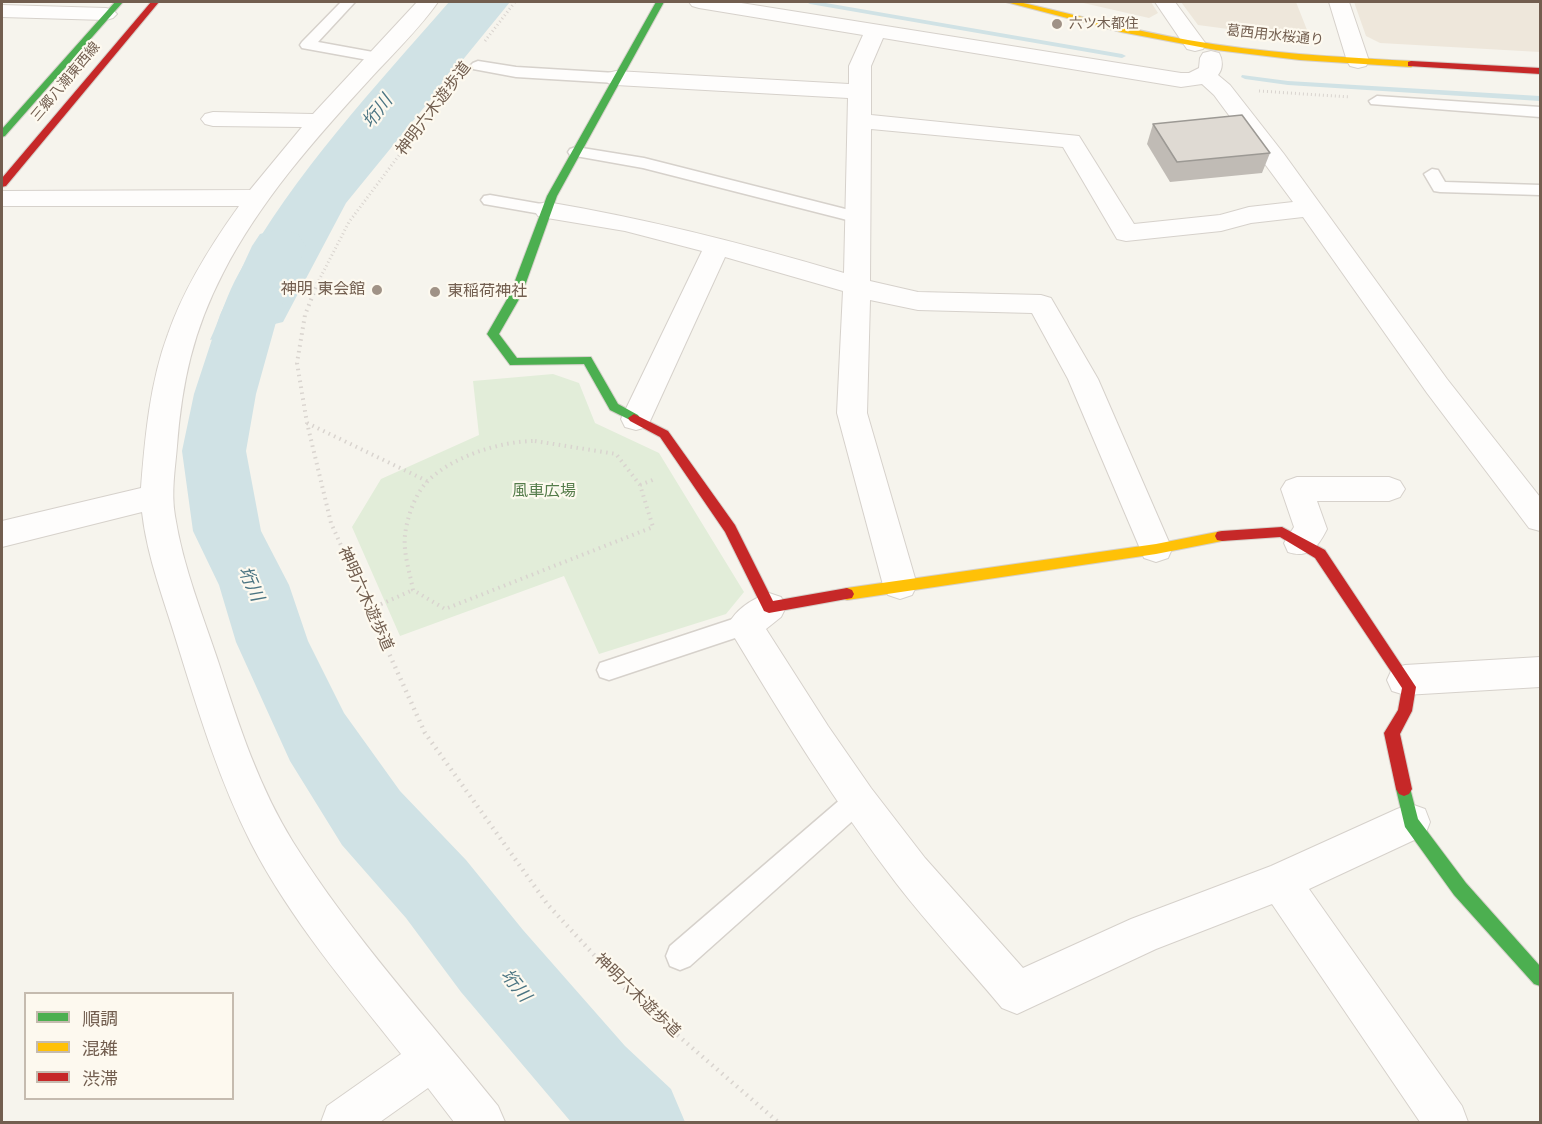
<!DOCTYPE html>
<meta charset="utf-8">
<style>
body{margin:0}
#map{position:relative;width:1542px;height:1124px;overflow:hidden;background:#f6f4ed;font-family:"DM Sans","Noto Sans JP",sans-serif}
canvas{display:block}
.frame{position:absolute;inset:0;border:3px solid #725e4f;pointer-events:none}
.legend{position:absolute;left:24px;top:992px;width:210px;height:108px;box-sizing:border-box;background:#fdf9ef;border:2px solid #c5bbaf;margin:0;padding:8px 10px;list-style:none;font-size:18px;color:#725e4f}
.legend li{display:flex;align-items:center;gap:12px;height:30px}
.legend b{width:30px;border:2px solid #c5bbaf}
</style>
<div id="map">
<canvas width="1542" height="1124"></canvas>
<div class="frame"></div>
<ul class="legend">
<li><b style="height:8px;background:#4caf50"></b>順調</li>
<li><b style="height:8px;background:#ffc107"></b>混雑</li>
<li><b style="height:8px;background:#c62828"></b>渋滞</li>
</ul>
</div>
<script>
const c = document.querySelector('canvas').getContext('2d');
c.lineJoin = 'round';
function paint(path, color) { c.fillStyle = color; c.fill(path, 'evenodd'); }
function trace(path, color, width, dash) { c.strokeStyle = color; c.lineWidth = width; c.lineCap = dash ? 'butt' : 'round'; c.setLineDash(dash || []); c.stroke(path); }
function drawText(font, color, halo, rows, align = 'center') {
  c.font = font + ' "DM Sans","Noto Sans JP",sans-serif'; c.lineWidth = 4.5; c.setLineDash([]); c.textBaseline = 'middle'; c.strokeStyle = halo; c.fillStyle = color; for (const [text, x, y, turn = 0] of rows) {
    c.save(); c.translate(x, y); c.rotate((+turn || 0) * Math.PI / 180); c.textAlign = isNaN(turn) ? turn : align; if (halo) c.strokeText(text, 0, 0); c.fillText(text, 0, 0); c.restore();
  }
}
const residential = new Path2D(`
 M1079 2H1151L1158 13 1149 18Z
 M1181 2H1296L1311 40 1198 25Z
 M1354 2H1540V52L1380 43 1366 36Z`);
const green = new Path2D(`
 M553 374 579 383 595 423 659 453 744 592 726 614 599 654 564 576 400 636 352 527 381 479 479 435 473 381Z`);
const water = new Path2D(`
 M449 2H510L346 203 283 322 210 340C220 318 227 294 239 273 294 173 375 87 449 2Z`);
const stream = new Path2D(`
 M806 2H820L1122 54 1126 56 1122 58 810 4Z
 M1242 75 1288 81 1540 96V101L1288 85 1245 79 1241 77Z`);
const river = new Path2D(`
 M279 229 298 234 306 246 278 315 256 394 246 451 261 531 289 585 308 641 344 713 400 791 466 860 523 930 625 1046 671 1089 685 1122H571L461 992 406 918 342 845 290 761 236 642 219 585 193 531 182 451 194 394 220 315 252 246 260 234Z`);
const pathFar2 = new Path2D(`
 M485 41 515 2
 M1259 91 1350 97
 M317 284 349 222 457 78`);
const pathFar1 = new Path2D(`
 M318 282 305 315 297 363 307 423 331 523 388 650
 M451 293 479 296
 M307 423 427 481
 M535 441 616 454 640 485 653 527 445 609 413 590C410 573 403 553 405 535 407 518 414 497 425 484 449 457 501 441 535 441Z
 M640 485 655 479
 M370 609 413 590`);
const path = new Path2D(`
 M387 649 425 733 548 905 630 994 778 1122`);
const lane = new Path2D(`
 M341 2H355L318 42 384 54 387 57 384 60 379 62 302 48 300 45 302 42Z
 M478 61 516 67 616 73 624 78 616 83 516 77 473 69 470 66 473 63Z
 M1377 96 1540 107V117L1371 104 1369 101Z
 M576 147 644 158 865 214 868 218 865 222 859 223 643 168 570 155 568 152 570 149Z
 M1432 169 1438 170 1445 182 1540 185V195L1440 192 1434 191 1424 174Z
 M490 195 547 205 553 206 556 210 553 214 547 215 484 204 481 200 484 196Z
 M745 615 753 618 757 625 753 632 609 680 600 677 597 670 600 663Z
 M858 788 867 792 871 800 867 808 690 966 680 970 670 966 666 956 670 946 849 792Z`);
const street = new Path2D(`
 M417 2H438C419 29 393 54 370 79 315 139 260 201 223 273 193 331 182 382 177 446 175 470 171 492 175 516 183 567 203 616 219 664 239 726 259 787 293 842 352 936 429 1020 498 1106L505 1122H454L428 1088 380 1122H321L327 1106 401 1054C348 987 290 919 251 843 219 780 198 711 177 643 164 600 147 557 142 512L2 547V521L141 488C145 437 150 382 168 334 184 288 211 245 239 206H2V191L250 190 302 127 213 126 205 124 201 119 205 114 213 112 313 114Z
 M689 2H735L1181 73H1189L1199 68 1200 58 1203 53 1211 51 1219 53C1223 60 1223 69 1218 75L1230 85 1284 154 1447 379 1540 497V531L1529 528 1427 393 1303 217 1251 223 1221 231 1126 241 1117 239 1063 147 871 129 870 281 918 292 1041 295 1051 298 1098 379 1172 549 1168 558 1156 562 1144 558 1068 379 1032 313 918 310 870 300 867 413 917 585 912 595 900 599 888 595 883 585 837 413 843 291 725 257 651 419 647 427 636 430 625 427 621 419 702 251 625 231 547 218 538 216 534 210 538 204 547 202C648 219 746 244 844 273L848 98 616 85 608 83 605 78 608 73 616 71 849 84V66L863 35 699 8 692 6ZM883 38 1181 87 1202 84 1214 95 1293 202 1249 207 1220 215 1134 224 1079 136 871 115V66Z
 M1155 2H1175L1206 44 1203 49 1195 51 1187 49Z
 M1329 2H1349L1369 61 1366 66 1358 68 1350 66 1347 61Z
 M2 5 106 8 113 10 117 14 113 18 106 20 2 17Z
 M1297 477H1389L1400 481 1405 489 1400 497 1389 501H1317L1327 529C1318 547 1309 559 1288 552L1284 543 1294 527 1281 489 1286 481Z
 M769 593 781 597 786 607 781 617 766 629 828 726 871 788 925 858 1023 968 1131 919 1271 866 1397 809 1411 804 1425 809 1430 822 1425 835 1309 889 1462 1106 1468 1122H1420L1272 904 1156 949 1017 1014 1002 1008C967 966 929 926 896 883 836 804 784 720 733 635L728 625C736 609 752 599 769 593Z
 M1540 657V687L1405 695 1392 691 1387 680 1392 669 1405 665Z`);
const fast = new Path2D(`
 M115 2H123L5 136 2 137V129Z
 M656 2H664L557 196 522 294 499 334 517 358 591 357 618 404 638 415 640 418 634 422 610 410 584 364 510 365 487 334 510 294 547 196Z
 M1404 782 1409 784 1418 819 1466 883 1540 966V986L1534 984 1454 895 1405 827 1396 789 1399 784Z`);
const slow = new Path2D(`
 M1006 2H1019C1075 15 1131 30 1188 40 1262 53 1336 57 1411 61L1416 64 1411 67 1300 60 1216 50 1121 32Z
 M1222 531 1227 532 1229 536 1227 540 1156 554 847 600 842 598 840 594 842 590 847 588 1156 544Z`);
const jam = new Path2D(`
 M151 2H159L6 186 2 187V178Z
 M1411 61 1540 68V74L1408 66V62Z
 M634 414 668 431 735 525 773 601 847 588 852 590 854 594 852 598 769 613 764 611 725 532 660 437 630 421 628 418Z
 M1282 527 1325 550 1416 687 1412 711 1400 734 1412 789 1409 794 1404 796 1399 794 1396 789 1384 733 1398 710 1402 688 1315 558 1280 537 1222 541 1217 540 1215 536 1217 532 1222 531Z`);
const wall = new Path2D(`
 M1153 124 1270 153 1262 173 1170 182 1147 144Z`);
const building = new Path2D(`
 M1242 115 1270 153 1177 162 1153 124Z`);
const markers = [
 [1057,24,6,"#a09286"],
 [377,290,6,"#a09286"],
 [435,292,6,"#a09286"]
];
const farPoinames = [
 ["六ツ木都住",1069,24]
];
const farStreetnames = [
 ["葛西用水桜通り",1275,36,6],
 ["三郷八潮東西線",66,82,-50]
];
const streetNames = [
 ["神明六木遊歩道",434,109,-53],
 ["神明六木遊歩道",365,599,66],
 ["神明六木遊歩道",637,996,44]
];
const poiNames = [
 ["神明 東会館",365,290],
 ["東稲荷神社",447,292,"left"]
];
const parkNames = [
 ["風車広場",544,492]
];
const waterNames = [
 ["垳川",378,112,-52],
 ["垳川",250,584,66],
 ["垳川",515,986,51]
];
paint(residential, '#eee7db');
paint(green, '#e2edd9');
paint(water, '#d0e2e5');
paint(stream, '#d0e2e5');
paint(river, '#d0e2e5');
trace(lane, '#d6d1cb', 3);
trace(street, '#d6d1cb', 2);
trace(fast, '#d6d1cb', 2);
trace(slow, '#d6d1cb', 2);
trace(jam, '#d6d1cb', 2);
trace(pathFar2, '#d9d4cf', 3, [1, 3]);
trace(pathFar1, '#d9d4cf', 4, [1.5, 4.5]);
trace(path, '#d9d4cf', 4.5, [1.5, 5]);
paint(lane, '#fefdfc');
paint(street, '#fefdfc');
paint(fast, '#4caf50');
paint(slow, '#ffc107');
paint(jam, '#c62828');
paint(wall, '#c0bbb5');
paint(building, '#dfdad3');
trace(building, '#9c9994', 1.5);
for (const [x, y, r, color] of markers) { const dot = new Path2D(); dot.arc(x, y, r, 0, 2 * Math.PI); c.fillStyle = color; c.fill(dot); trace(dot, '#fdf9ef', 2); }
drawText('14px', '#725e4f', '#fdf9ef', farPoinames, 'left');
drawText('14px', '#725e4f', '#fdf9ef', farStreetnames);
drawText('16px', '#725e4f', '#fdf9ef', streetNames);
drawText('16px', '#725e4f', '#fdf9ef', poiNames, 'right');
drawText('16px', '#557c4b', '#fdf9ef', parkNames);
drawText('italic 18px', '#4b7583', '#fdf9ef', waterNames);
</script>
